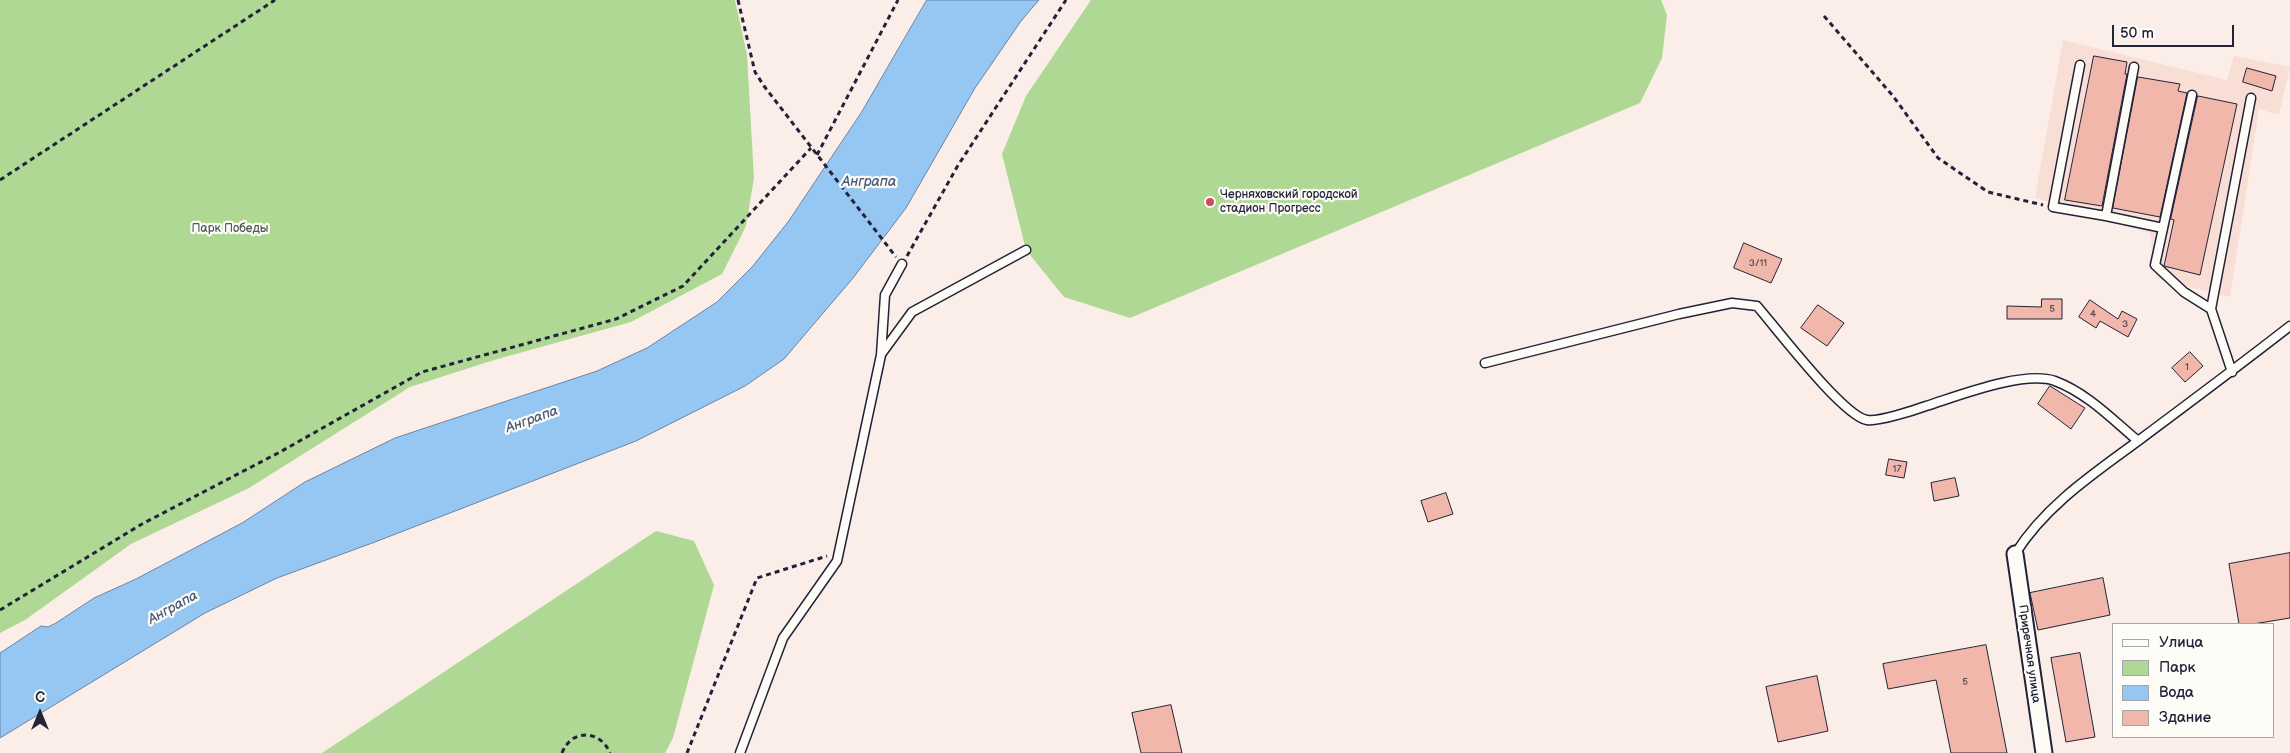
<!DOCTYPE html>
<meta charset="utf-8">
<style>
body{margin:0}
#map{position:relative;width:2290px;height:753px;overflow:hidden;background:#fbeee8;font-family:"Balsamiq Sans",sans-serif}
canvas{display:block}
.legend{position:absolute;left:2112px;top:623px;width:162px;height:115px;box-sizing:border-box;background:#fdfcf7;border:1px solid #a5a5ac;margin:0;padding:6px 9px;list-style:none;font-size:15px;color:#22223b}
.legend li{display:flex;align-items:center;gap:10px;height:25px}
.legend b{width:25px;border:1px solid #a5a5ac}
.north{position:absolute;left:15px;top:688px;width:50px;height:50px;-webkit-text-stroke:4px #fdfcf7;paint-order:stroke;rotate:0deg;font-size:14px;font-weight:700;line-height:20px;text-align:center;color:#22223b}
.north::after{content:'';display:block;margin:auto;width:18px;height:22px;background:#22223b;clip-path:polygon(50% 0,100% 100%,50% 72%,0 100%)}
.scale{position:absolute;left:2112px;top:25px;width:122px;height:22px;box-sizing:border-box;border:2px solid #22223b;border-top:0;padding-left:6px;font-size:15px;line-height:18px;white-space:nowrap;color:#22223b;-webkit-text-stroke:4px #fdfcf7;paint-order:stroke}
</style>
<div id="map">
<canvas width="2290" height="753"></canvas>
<ul class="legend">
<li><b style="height:6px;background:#fdfcf7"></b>Улица</li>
<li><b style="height:14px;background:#afd894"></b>Парк</li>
<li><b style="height:14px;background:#96c6f2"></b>Вода</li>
<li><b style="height:14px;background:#f1b7aa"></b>Здание</li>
</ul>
<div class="north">С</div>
<div class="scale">50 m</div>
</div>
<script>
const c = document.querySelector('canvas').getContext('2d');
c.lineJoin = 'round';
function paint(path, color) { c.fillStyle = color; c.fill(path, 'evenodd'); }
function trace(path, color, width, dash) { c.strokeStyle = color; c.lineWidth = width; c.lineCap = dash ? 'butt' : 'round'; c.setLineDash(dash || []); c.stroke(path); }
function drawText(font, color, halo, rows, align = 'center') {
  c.font = font + ' "Balsamiq Sans",sans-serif'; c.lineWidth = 4.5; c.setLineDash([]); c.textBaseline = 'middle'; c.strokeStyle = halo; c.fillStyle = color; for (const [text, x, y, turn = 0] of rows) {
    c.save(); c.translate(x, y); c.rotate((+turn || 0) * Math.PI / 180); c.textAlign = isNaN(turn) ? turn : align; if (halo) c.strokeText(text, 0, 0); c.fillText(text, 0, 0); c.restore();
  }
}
const built = new Path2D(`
 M2063 40 2227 80 2234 56 2290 67 2279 115 2259 109 2230 297 2157 279 2150 233 2035 198Z`);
const green = new Path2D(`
 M0 0H735L747 55 754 178 746 226 722 274 631 322 494 360 410 387 249 488 131 544 25 620 0 633Z
 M1091 0H1661L1667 15 1662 58 1640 103 1130 318 1064 297 1026 250 1002 154 1026 96Z
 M656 531 694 541 714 585 673 738 665 753H322Z`);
const water = new Path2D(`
 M927 0H1039L1021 21 975 88 906 208 853 278 784 359 745 386 636 441 375 542 277 578 205 613 0 738V653L41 626 48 627 56 623 94 598 136 579 242 523 305 482 395 438 597 371 647 348 717 302 752 267 788 222 861 113Z`);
const building = new Path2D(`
 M2094 56 2127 62 2125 74H2127L2102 206 2065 200Z
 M2247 68 2276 76 2272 91 2243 82Z
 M2138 77 2180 84 2178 91 2187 93 2160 217 2113 208Z
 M2198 96 2237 104 2200 275 2164 266 2174 220 2171 219Z
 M1744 243 1782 259 1771 283 1734 268Z
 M2042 299H2062V319H2007V306L2041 307Z
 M2090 300 2118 319 2122 311 2137 319 2128 337 2100 321 2096 328 2079 317Z
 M1818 305 1844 323 1827 346 1801 328Z
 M2190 352 2203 366 2185 382 2172 368Z
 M2050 386 2085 408 2071 429 2038 404Z
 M1889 459 1907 462 1904 478 1886 475Z
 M1955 478 1959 496 1934 501 1931 483Z
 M1446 493 1453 514 1428 522 1421 501Z
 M2290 553V618L2253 624H2239L2229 564Z
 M2103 578 2110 615 2038 630 2030 593Z
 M1986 645 2007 753H1951L1936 680 1888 689 1883 664Z
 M2080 653 2095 737 2066 742 2051 658Z
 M1817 676 1828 731 1778 742 1766 687Z
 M1171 705 1182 753H1141L1132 713Z`);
const path = new Path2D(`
 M738 0 755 72 764 86 896 257
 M1824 16 1893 96 1938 158 1988 192 2043 205
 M817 155 898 0
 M0 180 275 0
 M907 256 957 167 1066 0
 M0 610 142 524 280 452 422 372 616 319 683 286 811 148
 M562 753C571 729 600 729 610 753
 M687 753 757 578 827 556`);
const lane = new Path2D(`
 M2080 65 2053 207 2106 216
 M2134 67 2106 216 2163 228
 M2192 95 2155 265 2184 292 2211 309
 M882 353 912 312 1026 250
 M1485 363 1679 314 1732 303 1757 306C1776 328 1843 416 1867 420 1878 422 1915 410 1926 406 1958 396 2024 370 2055 381 2087 393 2112 419 2138 441
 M2232 372 2211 309 2251 98
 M2015 554C2045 506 2093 474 2138 441 2189 403 2240 365 2290 326
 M740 753 783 638 837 561 881 355 885 295 902 264`);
const street = new Path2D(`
 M2015 554 2044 753`);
const markers = [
 [1210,202,5,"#d1495b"]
];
const numberNames = [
 ["3/11",1758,263],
 ["5",2052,309],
 ["4",2093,314],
 ["3",2125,324],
 ["1",2187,367],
 ["17",1897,469],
 ["5",1965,682]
];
const poiNames = [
 ["Черняховский городской",1220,195],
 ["стадион Прогресс",1220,209]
];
const parkNames = [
 ["Парк Победы",230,229]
];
const streetNames = [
 ["Приречная улица",2029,654,82]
];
const waterNames = [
 ["Анграпа",869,182],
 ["Анграпа",532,420,-20],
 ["Анграпа",173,608,-29]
];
paint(built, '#f8ded5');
paint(green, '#afd894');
paint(water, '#96c6f2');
trace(water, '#6884a9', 1);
paint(building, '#f1b7aa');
trace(building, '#22223b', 1);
trace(lane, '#22223b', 11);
trace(street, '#22223b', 19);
trace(path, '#22223b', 3, [5, 4]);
trace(lane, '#fdfcf7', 8);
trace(street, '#fdfcf7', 15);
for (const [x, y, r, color] of markers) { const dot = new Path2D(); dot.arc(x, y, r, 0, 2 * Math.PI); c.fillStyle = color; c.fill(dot); trace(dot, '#fdfcf7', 2); }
drawText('10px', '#564757', null, numberNames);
drawText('12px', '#22223b', '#fdfcf7', poiNames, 'left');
drawText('12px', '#4c5956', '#fdfcf7', parkNames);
drawText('12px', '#22223b', '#fdfcf7', streetNames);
drawText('italic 14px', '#4b5b7b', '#fdfcf7', waterNames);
</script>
